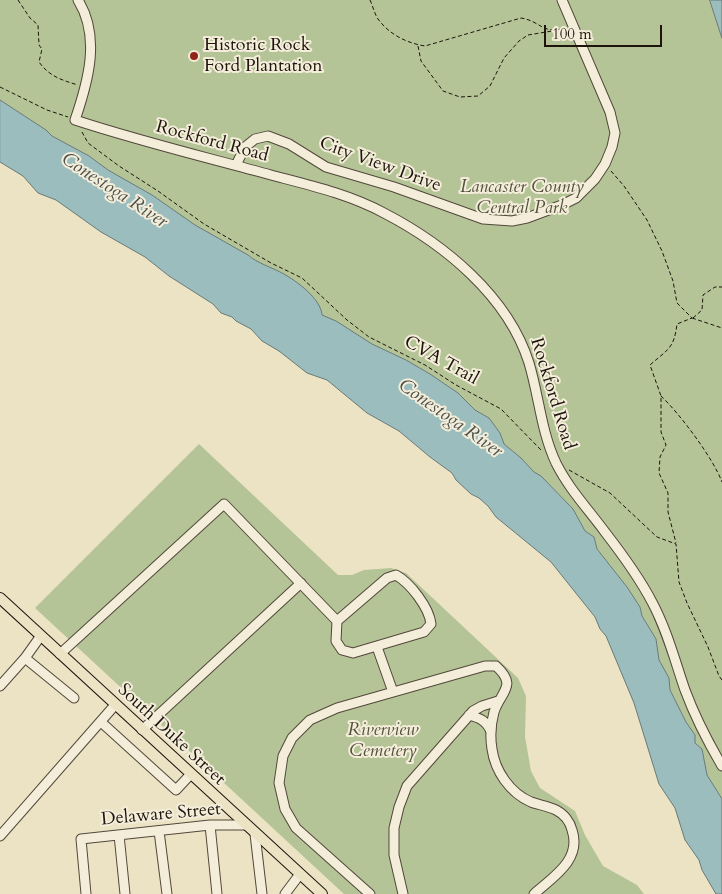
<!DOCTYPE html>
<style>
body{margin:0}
#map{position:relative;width:722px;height:894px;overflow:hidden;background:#ece3c5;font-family:Cardo,serif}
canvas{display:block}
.scale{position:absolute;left:544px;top:25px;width:118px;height:22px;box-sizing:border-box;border:2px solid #1e140d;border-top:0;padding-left:6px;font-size:15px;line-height:18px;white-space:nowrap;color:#1e140d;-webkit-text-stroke:4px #f3edd9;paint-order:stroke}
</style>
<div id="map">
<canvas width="722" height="894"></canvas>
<div class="scale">100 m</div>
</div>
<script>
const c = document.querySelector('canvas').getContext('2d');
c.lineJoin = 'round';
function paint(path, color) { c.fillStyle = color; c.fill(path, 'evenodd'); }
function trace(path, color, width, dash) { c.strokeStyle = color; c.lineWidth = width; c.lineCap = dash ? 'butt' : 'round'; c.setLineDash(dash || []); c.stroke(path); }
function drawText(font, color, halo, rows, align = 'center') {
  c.font = font + ' Cardo,serif'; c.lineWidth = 4; c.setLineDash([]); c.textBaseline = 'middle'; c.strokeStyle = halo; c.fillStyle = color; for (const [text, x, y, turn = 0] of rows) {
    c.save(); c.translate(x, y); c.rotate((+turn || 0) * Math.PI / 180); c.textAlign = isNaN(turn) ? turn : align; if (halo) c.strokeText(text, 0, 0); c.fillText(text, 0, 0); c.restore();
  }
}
const green = new Path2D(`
 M0 0H710L722 38V799L707 775 702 749 695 743V735L686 722 670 690 669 679 659 660 656 639 642 616 640 607 627 587 597 549 594 537 585 531 573 509 541 476 534 472 521 458 504 444 500 433 489 418 475 410 458 393 430 374 406 360 372 344 336 321 322 315V312L248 255 195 225 152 195 108 170 89 156 52 136 46 130 0 100Z
 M199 444 338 575H352L364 570 391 568 406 573 518 678 526 696 525 737 531 771 540 788 575 811 585 835 603 866 637 885 644 894H344L35 608Z`);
const water = new Path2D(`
 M710 0H722V38Z
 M0 100 46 130 52 136 89 156 108 170 152 195 195 225 248 255C257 263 271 267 282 273 297 281 321 299 322 315L336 321 372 344 406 360 430 374 458 393 475 410 489 418 500 433 504 444 521 458 534 472 541 476 573 509 585 531 594 537 597 549 627 587 640 607 642 616 656 639 659 660 669 678 670 690 686 722 695 735V743L702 749 707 775 722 799V894H716L702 870 699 860 685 840 675 808 659 784 634 703 606 636 600 629 595 617 551 562 496 517 488 506 479 498 471 494 456 480 452 473 430 457 399 431 367 413 327 380 307 373 279 351 262 341 251 329 236 321 232 317 221 313 213 304 169 276 145 257 101 232 56 200 38 193 23 176 0 162Z`);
const path = new Path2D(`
 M18 0 30 18 38 25 39 45 42 49 39 62C49 76 61 80 78 85
 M370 0C373 6 374 13 378 19 389 34 406 43 425 46L521 18C541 21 542 35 565 28
 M418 46 421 61 443 91 460 97 478 96 490 86 504 58 519 41 528 35 552 31
 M0 87 47 110 68 117
 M82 132 88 143 119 166 158 191 204 224 271 263 302 278 347 320 369 337 425 365 456 385 501 409 541 450
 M611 171 624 186 647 220 662 251 673 281 677 303 692 318 677 324C674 349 668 349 650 365L661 396V432L666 445 660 457 659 473 668 493V512L676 543
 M692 318 722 328
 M693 318 702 310 703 295 715 287H722
 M661 396C680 414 713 458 722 482
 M569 470 610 493 657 537 676 544 679 582 687 603 708 647 719 676 722 680`);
const minor = new Path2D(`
 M78 0C101 37 88 82 75 120 139 141 205 157 271 175 309 185 349 194 384 213 444 244 508 296 529 363 539 396 541 431 556 463 569 489 588 509 605 532 622 554 639 577 652 602 667 630 675 661 685 690 695 717 708 742 722 766
 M236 165 245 147 255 139 268 136 289 144 326 167 394 187 483 219 512 221 527 218 562 205 576 198 595 179 605 164 612 147 615 133 610 112 562 0
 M396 575C410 583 429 607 431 624L424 632 353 653 342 650 336 641 337 621 387 578Z
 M40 637 25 658 74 698
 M377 647 393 692
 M60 654 224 504 337 621
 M0 686 25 658
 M469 715C480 718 487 721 491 732
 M101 722 176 790 190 775
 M142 730 301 583
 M210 825 217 894
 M159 831 167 894
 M255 834 262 894
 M119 835 125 894
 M0 836 115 705
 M86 894 81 839 210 825H245
 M285 894 300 874
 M370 894 296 828 285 809 279 783 283 756 292 738 310 720 337 708 485 666H496C518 686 501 691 494 712 491 723 490 737 492 749 495 771 510 793 531 802 539 805 548 806 556 810 564 814 570 822 572 830 582 860 553 877 534 894
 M403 894 394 855V828L399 807 407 786 473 711 482 706 498 701`);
const major = new Path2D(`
 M0 598 322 894`);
const markers = [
 [194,56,5,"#8f2418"]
];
const poiNames = [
 ["Historic Rock",204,46],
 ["Ford Plantation",204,67]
];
const streetNames = [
 ["Rockford Road",212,142,15],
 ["City View Drive",380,165,20],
 ["CVA Trail",441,361,29],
 ["Rockford Road",552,394,73],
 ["South Duke Street",171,735,43],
 ["Delaware Street",161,815,-5]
];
const parkNames = [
 ["Lancaster County",522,188],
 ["Central Park",522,209],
 ["Riverview",383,731],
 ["Cemetery",383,752]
];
const waterNames = [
 ["Conestoga River",114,191,33],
 ["Conestoga River",450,419,35]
];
paint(green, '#b4c497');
paint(water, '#9bbdbd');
trace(water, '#697977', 1);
trace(minor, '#52483b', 11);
trace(major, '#1e140d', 12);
trace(path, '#1e140d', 1, [4, 2.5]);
trace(minor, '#f3edd9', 9);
trace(major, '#ece3c5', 10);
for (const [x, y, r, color] of markers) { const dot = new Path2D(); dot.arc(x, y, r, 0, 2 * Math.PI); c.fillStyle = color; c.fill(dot); trace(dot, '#f3edd9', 2); }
drawText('18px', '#1e140d', '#f3edd9', poiNames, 'left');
drawText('18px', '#1e140d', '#f3edd9', streetNames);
drawText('italic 18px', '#52523d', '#f3edd9', parkNames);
drawText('italic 19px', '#4a4f4b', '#f3edd9', waterNames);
</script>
